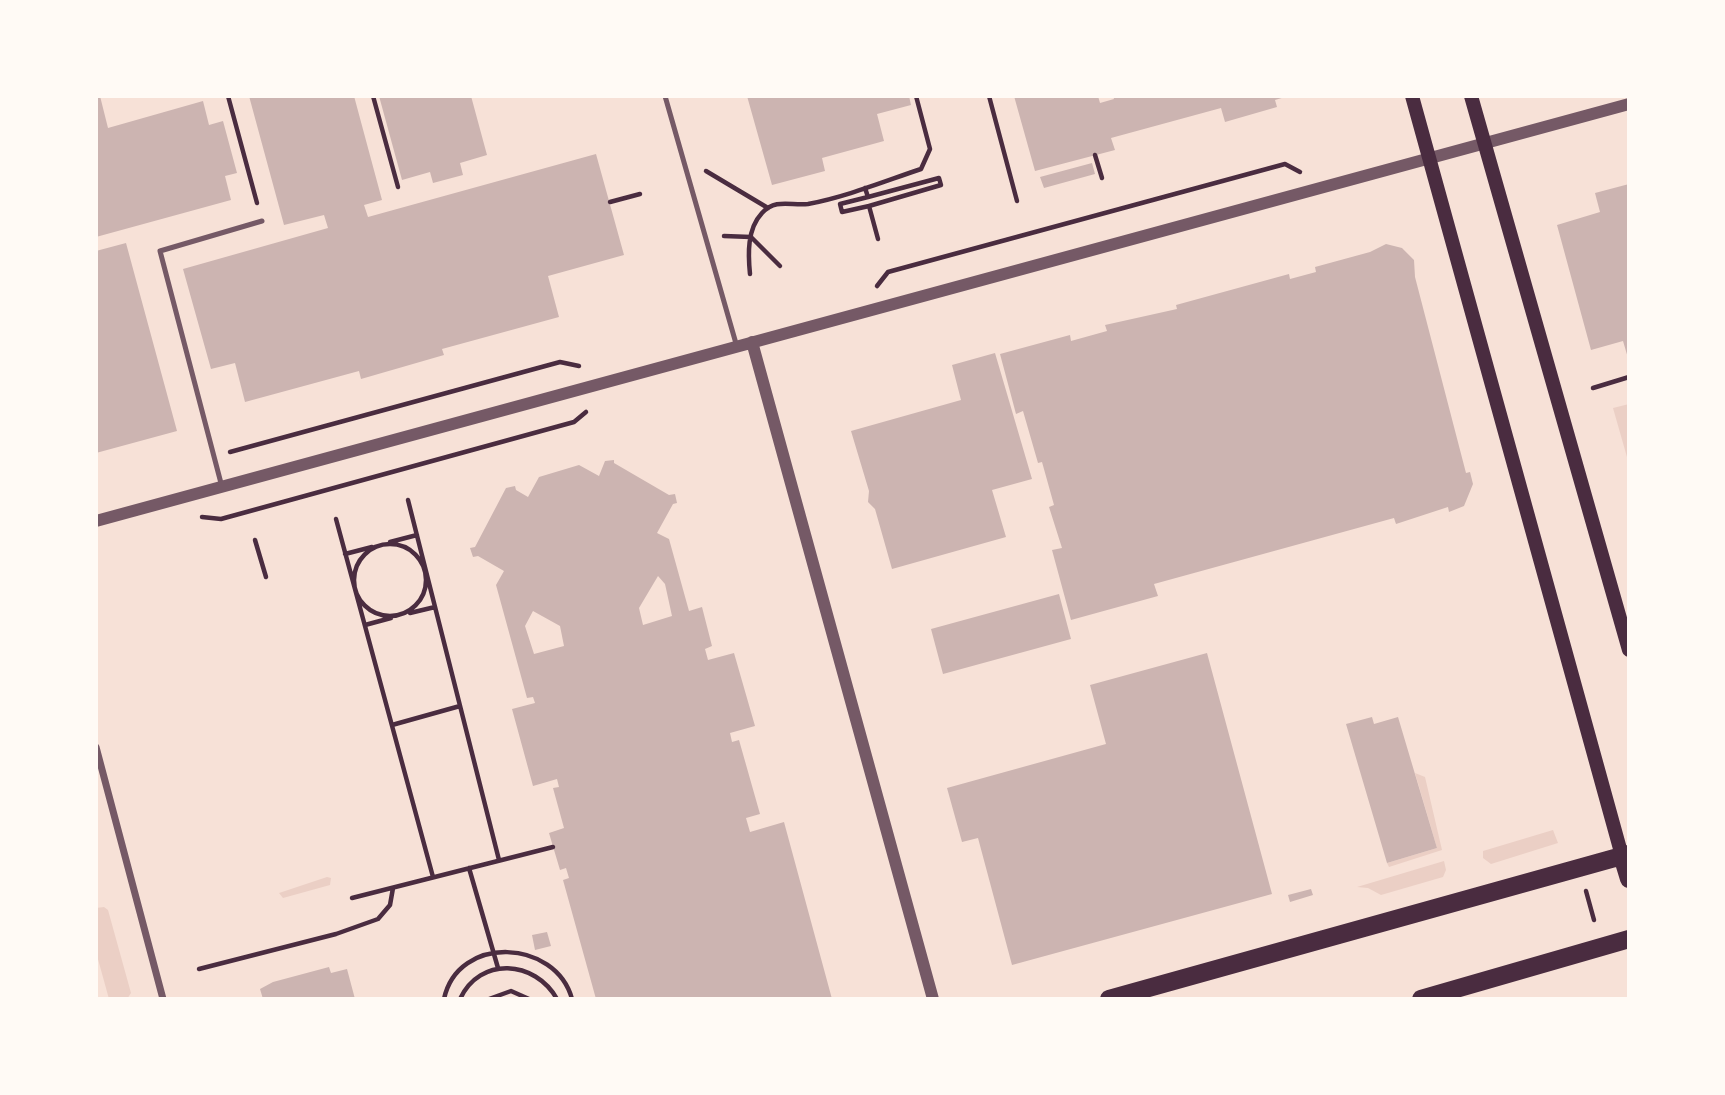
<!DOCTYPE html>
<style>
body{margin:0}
#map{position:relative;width:1725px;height:1095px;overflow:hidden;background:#f7e1d7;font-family:Lato,sans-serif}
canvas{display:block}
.frame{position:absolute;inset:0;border:98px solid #fffaf5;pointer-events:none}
</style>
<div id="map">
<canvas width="1725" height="1095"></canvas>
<div class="frame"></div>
</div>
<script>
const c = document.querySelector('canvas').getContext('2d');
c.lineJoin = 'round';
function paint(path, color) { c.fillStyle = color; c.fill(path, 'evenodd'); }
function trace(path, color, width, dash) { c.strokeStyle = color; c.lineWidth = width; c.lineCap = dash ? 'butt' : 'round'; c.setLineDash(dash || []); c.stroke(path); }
const green = new Path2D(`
 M1629 404V464L1613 408Z
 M1415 773 1425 777 1442 850 1389 867 1387 863 1437 848Z
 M1553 830 1558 843 1491 864 1483 858V851Z
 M1444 861 1446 870 1443 877 1381 895 1368 888 1357 887Z
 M327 877 331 878 330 885 283 898 279 893Z
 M104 907 108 910 131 993 127 999H109L96 952V908Z`);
const building = new Path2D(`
 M96 96H100L108 128 203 101 209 125 223 121 237 173 225 176 231 200 96 237Z
 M249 96H354L382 200 364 205 368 217 596 154 624 255 548 276 559 317 442 349 444 355 361 379 359 371 245 402 235 363 211 369 183 269 328 228 324 215 284 225Z
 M379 96H471L487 155 460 163 463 175 433 183 430 172 402 180Z
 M747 96H909L911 105 877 114 884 141 822 158 825 171 772 185Z
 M1014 96H1098L1100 103 1114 99 1113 96 1285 97 1275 100 1277 107 1225 122 1221 108 1111 138 1115 150 1035 171Z
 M1092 163 1095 174 1044 188 1040 177Z
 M1629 184V358H1628L1623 341 1591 350 1557 225 1600 212 1595 193Z
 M126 243 177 431 96 453V251Z
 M1386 244 1402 248 1414 260 1415 277 1466 473 1470 472 1473 484 1464 506 1449 512 1448 507 1396 524 1394 518 1154 584 1158 596 1071 620 1052 550 1062 548 1049 507 1054 505 1042 462 1038 463 1023 411 1016 414 1000 354 1070 335 1071 341 1107 331 1105 325 1177 309 1176 305 1289 274 1290 279 1316 272 1315 267 1370 252Z
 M995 353 1032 479 992 490 1006 537 892 569 875 509 868 502 869 491 851 431 961 400 952 365Z
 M614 460V463L669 495 675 494 677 503 673 504 657 533 669 539 689 611 702 607 712 646 705 649 708 660 734 653 755 726 730 733 732 742 739 740 760 814 746 818 750 832 784 822 832 999H596L563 880 569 878 566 868 560 870 549 833 564 828 553 788 559 787 557 779 533 786 512 709 535 703 533 697 527 698 496 585 504 571 478 556 473 557 470 548 475 547 506 488 515 486 516 490 528 497 539 477 579 465 599 476 605 461ZM658 576 665 584 672 616 643 625 639 608ZM533 611 560 626 564 646 534 654 525 626Z
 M1059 594 1071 639 943 674 931 629Z
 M1207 653 1272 894 1012 965 978 838 962 842 947 788 1106 744 1090 685Z
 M1372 717 1374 724 1398 717 1437 848 1387 863 1346 724Z
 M1311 889 1313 895 1290 902 1288 895Z
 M547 932 551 946 535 950 532 935Z
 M329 967 331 973 347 969 355 999H263L260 989 273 982Z`);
const path = new Path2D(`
 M228 96 257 203
 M373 96 398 187
 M989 96 1017 201
 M1095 155 1102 178
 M706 171 768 208
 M865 188 868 197 939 178 941 185 869 206 878 239
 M868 197 840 204 842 212 869 206
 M610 202 640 194
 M724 236 751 237 780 266
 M750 274C748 254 747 229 762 213 776 198 791 206 808 204 846 197 885 181 921 169L930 149 916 96
 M877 286 888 272 1285 164 1300 172
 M1593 388 1629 377
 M230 452 560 362 579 366
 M408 500 499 860
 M202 517 221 519 574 422 586 412
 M336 519 433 877
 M255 540 266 577
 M390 542 417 535
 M354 580a36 36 0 1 1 72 0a36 36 0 1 1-72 0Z
 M345 554 372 547
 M410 613 435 607
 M365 625 391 618
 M392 725 460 706
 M469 868 498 968
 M1586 891 1594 920
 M352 898 553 847
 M199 969 336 934 378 919 390 905 393 888
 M444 999C458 934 556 939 572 999
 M460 999C480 956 535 960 557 999
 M489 999 511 991 529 999`);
const service = new Path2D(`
 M665 96 737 347
 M222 487 160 251 262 221`);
const minor = new Path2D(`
 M96 747 163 999`);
const tertiary = new Path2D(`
 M752 342 933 999
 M96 521 1629 104`);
const secondary = new Path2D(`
 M1412 96 1622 856
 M1471 96 1629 650`);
const primary = new Path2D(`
 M1622 856 1629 879
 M1109 999 1629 854
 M1421 999 1629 939`);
paint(green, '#ebcfc5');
paint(building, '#ccb4b1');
trace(path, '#4a2c40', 4.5);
trace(service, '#755966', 5);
trace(minor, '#755966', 7);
trace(tertiary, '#755966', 12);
trace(secondary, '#4a2c40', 14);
trace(primary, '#4a2c40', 18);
</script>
